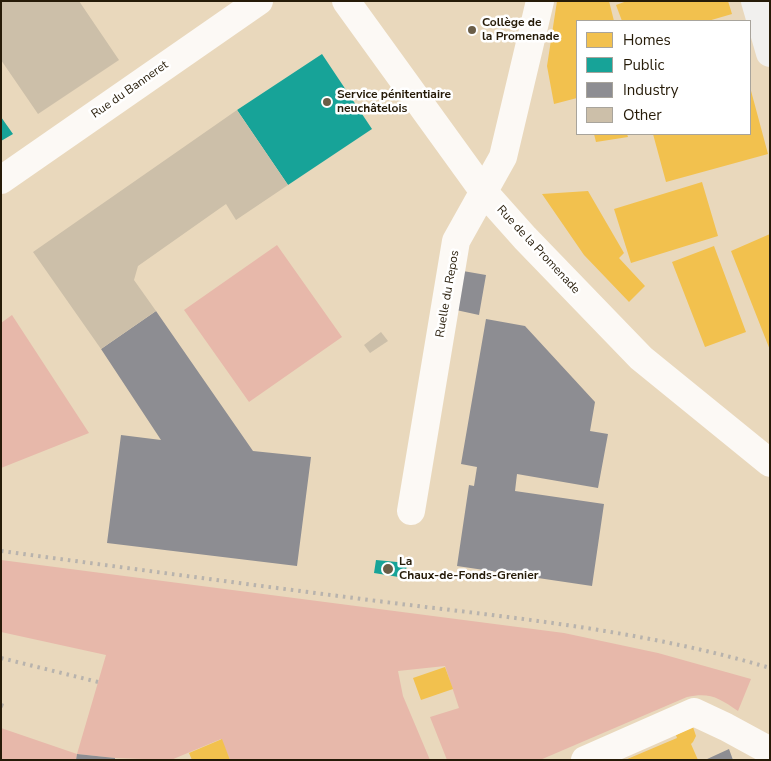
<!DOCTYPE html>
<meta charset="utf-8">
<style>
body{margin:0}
#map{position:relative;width:771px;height:761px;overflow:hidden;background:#e9d8bc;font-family:"Nunito Sans",sans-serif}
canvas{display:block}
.frame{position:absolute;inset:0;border:2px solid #261b08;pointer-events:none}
.legend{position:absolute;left:576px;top:20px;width:175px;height:115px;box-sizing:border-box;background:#fff;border:1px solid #a8a49c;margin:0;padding:6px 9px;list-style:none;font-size:15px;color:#261b08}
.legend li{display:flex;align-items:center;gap:10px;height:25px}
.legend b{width:25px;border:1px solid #a8a49c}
</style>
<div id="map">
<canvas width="771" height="761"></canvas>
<div class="frame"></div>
<ul class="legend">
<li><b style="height:14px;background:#f2c14e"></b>Homes</li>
<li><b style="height:14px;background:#17a398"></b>Public</li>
<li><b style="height:14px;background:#8d8d92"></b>Industry</li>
<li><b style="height:14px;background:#ccbfa9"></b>Other</li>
</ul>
</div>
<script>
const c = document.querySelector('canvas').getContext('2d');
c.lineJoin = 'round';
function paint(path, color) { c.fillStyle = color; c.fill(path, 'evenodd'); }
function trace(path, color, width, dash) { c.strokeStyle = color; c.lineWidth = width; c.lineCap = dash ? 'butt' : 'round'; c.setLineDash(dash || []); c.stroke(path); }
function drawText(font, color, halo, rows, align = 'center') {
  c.font = font + ' "Nunito Sans",sans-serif'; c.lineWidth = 5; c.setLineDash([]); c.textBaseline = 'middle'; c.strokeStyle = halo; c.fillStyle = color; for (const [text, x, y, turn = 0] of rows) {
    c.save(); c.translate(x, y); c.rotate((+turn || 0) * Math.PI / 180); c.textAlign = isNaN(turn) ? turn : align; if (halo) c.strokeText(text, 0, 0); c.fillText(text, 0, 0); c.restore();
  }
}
const green = new Path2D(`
 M277 245 342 337 249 402 184 310Z
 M12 315 89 433 1 468V323Z
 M1 560 564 633 658 653 751 679 738 711C719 698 710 692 687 697L540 760H447L430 717 459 708 445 666 398 671 403 696 430 760H230L221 739 171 760 115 758 77 754 76 760H1V728L77 754 106 655 1 632Z`);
const homes = new Path2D(`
 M557 1H609L614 21H577V98L554 104 547 66Z
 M627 1H728L732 14 708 21H622L616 5Z
 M750 87 768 154 666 182 653 134H750Z
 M594 134H627L628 137 596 142Z
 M702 182 718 236 631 263 614 209Z
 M588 191 624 253 619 258 645 286 629 302 584 255 542 194Z
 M770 234V350L731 251Z
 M714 246 746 332 705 347 672 262Z
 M445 667 453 689 421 700 413 678Z
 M693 727 696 736 693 742 691 744 698 760H625L677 738 676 735Z
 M222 739 230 760H192L189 753Z`);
const public = new Path2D(`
 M322 54 372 129 288 185 237 110Z
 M1 117 13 134 1 141Z
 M376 560 407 563 405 578 374 573Z`);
const industry = new Path2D(`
 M463 271 486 275 479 315 456 310Z
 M156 311 253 451 311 457 297 566 107 543 121 435 161 440 101 349Z
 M486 319 525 326 595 402 590 431 608 434 598 488 517 474 515 491 604 504 592 586 457 566 469 485 474 486 477 467 461 464Z
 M729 749 733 760H705Z
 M77 754 115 758V760H76Z`);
const building = new Path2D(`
 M1 1H79L119 60 38 114 1 60Z
 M237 110 288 185 236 220 226 204 138 266 134 280 156 311 101 349 33 252Z
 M381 332 388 341 370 353 364 345Z`);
const minor = new Path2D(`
 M346 1 484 192 525 238 641 358 770 463
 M1 180 259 1
 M411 511 456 241 503 157 540 1
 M585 760 694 712 726 727 770 751`);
const secondary = new Path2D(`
 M755 1 770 53`);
const rail = new Path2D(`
 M1 551C134 569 267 587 401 604 525 619 650 632 770 668
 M1 658 98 682
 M1 705 7 707`);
const markers = [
 [472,30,5,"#6a5d47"],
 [327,102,5,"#6a5d47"],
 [388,569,6,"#6a5d47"]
];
const poiNames = [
 ["Collège de",482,23],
 ["la Promenade",482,37],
 ["Service pénitentiaire",337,95],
 ["neuchâtelois",337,109],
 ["La",399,562],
 ["Chaux-de-Fonds-Grenier",399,576]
];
const streetNames = [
 ["Rue du Banneret",130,90,-35],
 ["Rue de la Promenade",538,250,47],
 ["Ruelle du Repos",448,294,-80]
];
paint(green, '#e7b8aa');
paint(homes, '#f2c14e');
paint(public, '#17a398');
paint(industry, '#8d8d92');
paint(building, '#ccbfa9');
trace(minor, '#fcf9f5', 28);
trace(secondary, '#f1f0ee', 28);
trace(rail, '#b8b3ad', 4, [2.5, 5]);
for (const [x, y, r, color] of markers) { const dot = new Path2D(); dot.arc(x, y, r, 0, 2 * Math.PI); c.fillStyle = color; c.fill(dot); trace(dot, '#fff', 2); }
drawText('bold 12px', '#261b08', '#fff', poiNames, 'left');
drawText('12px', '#261b08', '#fff', streetNames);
</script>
